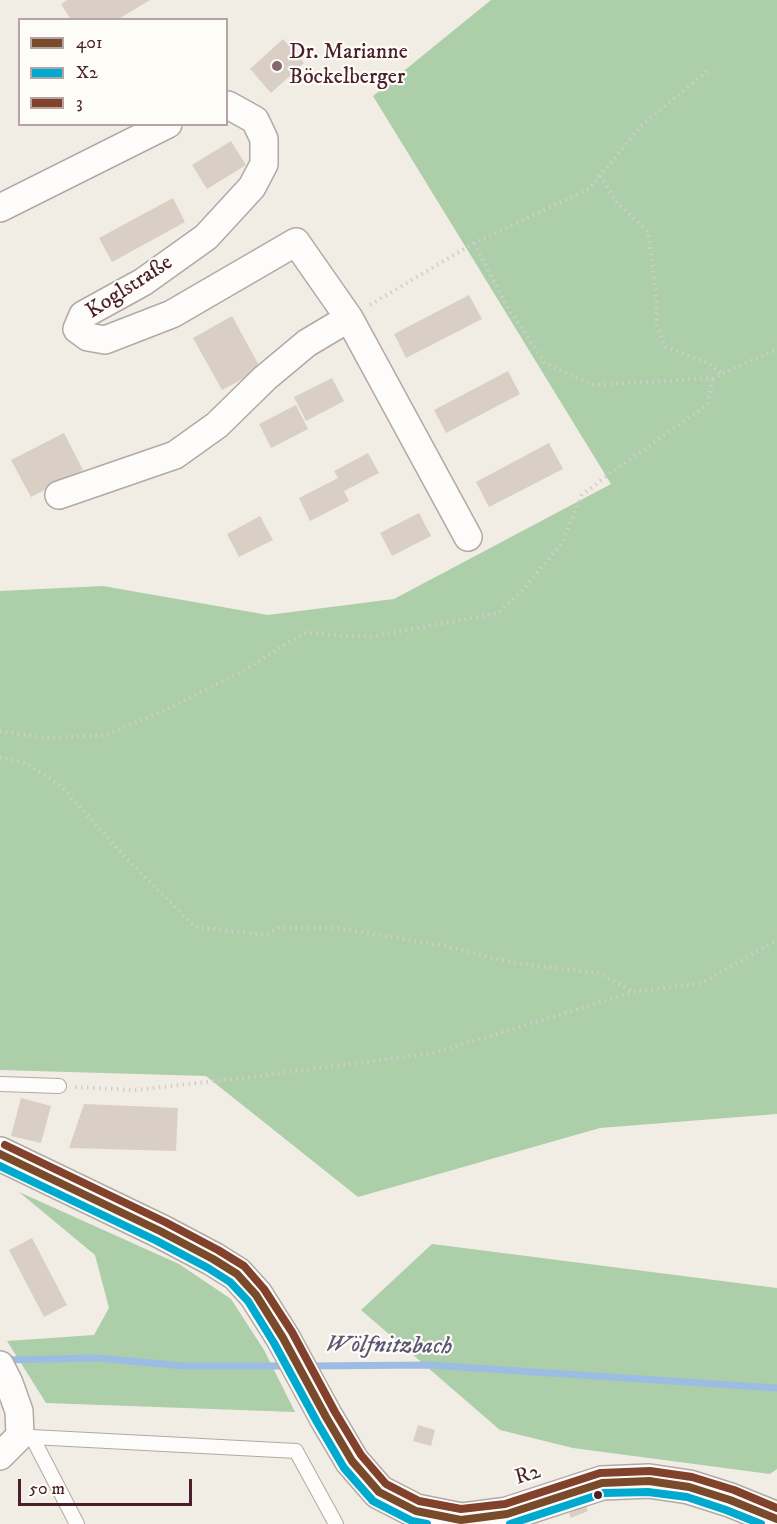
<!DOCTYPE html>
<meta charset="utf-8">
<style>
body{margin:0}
#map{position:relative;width:777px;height:1524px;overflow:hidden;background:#f1ede4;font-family:"IM FELL DW Pica",serif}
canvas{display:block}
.legend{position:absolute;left:18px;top:18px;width:210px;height:108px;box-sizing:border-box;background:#fdfcf7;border:2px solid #b5a4a5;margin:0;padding:8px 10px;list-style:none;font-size:18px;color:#4a1f2b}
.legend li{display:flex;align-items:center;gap:12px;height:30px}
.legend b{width:30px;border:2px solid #b5a4a5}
.scale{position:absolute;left:18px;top:1479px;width:174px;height:27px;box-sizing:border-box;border:3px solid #4a1f2b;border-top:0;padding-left:8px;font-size:18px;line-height:21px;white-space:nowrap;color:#4a1f2b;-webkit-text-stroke:4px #fdfcf7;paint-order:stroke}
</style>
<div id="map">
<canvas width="777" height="1524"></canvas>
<ul class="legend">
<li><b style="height:8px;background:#7a4b2a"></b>401</li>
<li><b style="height:8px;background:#00a9ce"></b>X2</li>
<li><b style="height:8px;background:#81412b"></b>3</li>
</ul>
<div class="scale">50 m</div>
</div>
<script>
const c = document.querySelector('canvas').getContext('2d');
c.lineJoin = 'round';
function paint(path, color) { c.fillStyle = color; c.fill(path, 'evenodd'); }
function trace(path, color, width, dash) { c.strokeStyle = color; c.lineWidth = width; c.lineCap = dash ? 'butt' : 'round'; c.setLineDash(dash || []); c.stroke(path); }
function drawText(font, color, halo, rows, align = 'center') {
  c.font = font + ' "IM FELL DW Pica",serif'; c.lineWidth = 4.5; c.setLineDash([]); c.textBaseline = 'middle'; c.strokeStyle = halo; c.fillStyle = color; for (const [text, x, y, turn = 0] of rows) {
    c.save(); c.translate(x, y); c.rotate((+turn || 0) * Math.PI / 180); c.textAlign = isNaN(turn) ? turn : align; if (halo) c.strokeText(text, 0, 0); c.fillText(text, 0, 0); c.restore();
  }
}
const forest = new Path2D(`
 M491 0H777V1114L600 1128 358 1197 206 1076 0 1070V591L103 586 268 615 394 599 611 484 373 96Z
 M19 1192 179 1264 231 1299 264 1350 295 1412 46 1403 7 1341 94 1335 109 1308 95 1255Z
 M432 1244 777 1288V1469L770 1474 573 1448 500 1430 361 1310Z`);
const stream = new Path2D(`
 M4 1360 96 1358 184 1366H286
 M309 1366 429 1365 777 1388`);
const building = new Path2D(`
 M67 0H150L117 20H71L61 4Z
 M283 39 304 63 271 93 250 69Z
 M231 141 246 165 207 189 192 165Z
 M173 198 185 222 112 262 99 238Z
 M469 295 482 319 406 358 394 334Z
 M232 316 261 369 222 390 193 338Z
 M508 371 520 394 446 433 434 410Z
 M332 378 344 401 306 421 294 397Z
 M296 405 308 429 271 448 259 424Z
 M64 433 83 470 31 497 11 460Z
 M549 443 563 469 489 507 476 482Z
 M368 453 379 473 344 491 349 501 310 521 299 498 338 478 334 471Z
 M419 513 431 536 392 556 380 533Z
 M260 516 273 540 239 557 227 534Z
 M21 1098 51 1106 41 1143 11 1136Z
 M84 1104 178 1108 176 1151 69 1148Z
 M32 1238 67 1305 44 1317 9 1250Z
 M418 1425 435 1430 431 1446 413 1441Z
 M586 1505 588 1511 571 1518 569 1513Z`);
const path = new Path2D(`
 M600 176 618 204 648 231 657 300 656 323 665 347 708 363 721 373
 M474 243 507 306 545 363 592 385 713 378 777 349
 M370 305 474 243 589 189 640 127 707 71
 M0 731 45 738 105 735 166 710 248 668 304 633 370 637 498 613 521 592 562 543 582 495 612 472 707 405 713 378
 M0 757 26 763 61 786 125 857 195 927 266 935 279 928H338L445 946 514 963 599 973 634 992
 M75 1087 135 1090 250 1077 434 1053 634 992 702 983 777 940`);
const service = new Path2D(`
 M0 1084 59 1086
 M77 1524 32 1437 296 1451 336 1524`);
const minor = new Path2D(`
 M226 106 228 105 255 120 264 139V164L252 187 206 237 143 282 83 315 77 329 88 337 105 340 172 314 296 242 349 318 468 537
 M0 208 168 124
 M59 495 175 455 217 425 265 378 307 343 349 318
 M0 1365 9 1383 19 1411 20 1436 0 1456`);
const tertiary = new Path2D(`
 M0 1154 160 1231 213 1259 237 1274 256 1295 283 1338 326 1417 352 1461 379 1492 416 1511 461 1520 507 1514 602 1483 649 1481 689 1487 730 1500 777 1519`);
const bus1 = new Path2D(`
 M0 1154 160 1231 213 1259 237 1274 256 1295 283 1338 326 1417 352 1461 379 1492 416 1511 461 1520 507 1514 602 1483 649 1481 689 1487 730 1500 777 1519`);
const bus2 = new Path2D(`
 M0 1166 155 1240 208 1268 230 1282 248 1301 274 1343 317 1422 344 1468 373 1501 412 1521 427 1524
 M510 1524 604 1493 648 1492 687 1497 726 1510 761 1524`);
const bus3 = new Path2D(`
 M5 1145 165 1222 218 1250 244 1266 264 1289 292 1332 335 1412 361 1455 386 1484 419 1501 461 1509 505 1504 600 1473 650 1471 692 1477 734 1490 777 1508`);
const markers = [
 [277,66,6,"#84676c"],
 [598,1495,5,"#4a1f2b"]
];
const poiNames = [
 ["Dr. Marianne",289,53],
 ["Böckelberger",289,78]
];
const streetNames = [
 ["Koglstraße",130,288,-33],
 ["R2",528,1476,-17]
];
const waterNames = [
 ["Wölfnitzbach",389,1347,1]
];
paint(forest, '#accea8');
trace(stream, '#9cbde3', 7);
paint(building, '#d9cfc5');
trace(service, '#b1a9a6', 16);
trace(minor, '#b1a9a6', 30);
trace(tertiary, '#b1a9a6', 36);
trace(path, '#d1cdcb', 4, [1.5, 4.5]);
trace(service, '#fdfcfb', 14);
trace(minor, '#fdfcfb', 27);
trace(tertiary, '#fdfcfb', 33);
trace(bus1, '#7a4b2a', 8);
trace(bus2, '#00a9ce', 8);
trace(bus3, '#81412b', 8);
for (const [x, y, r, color] of markers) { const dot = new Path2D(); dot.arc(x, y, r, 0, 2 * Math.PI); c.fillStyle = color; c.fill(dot); trace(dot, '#fdfcf7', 2); }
drawText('22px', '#4a1f2b', '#fdfcf7', poiNames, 'left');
drawText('22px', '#4a1f2b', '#fdfcf7', streetNames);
drawText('italic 24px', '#5c5674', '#fdfcf7', waterNames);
</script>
